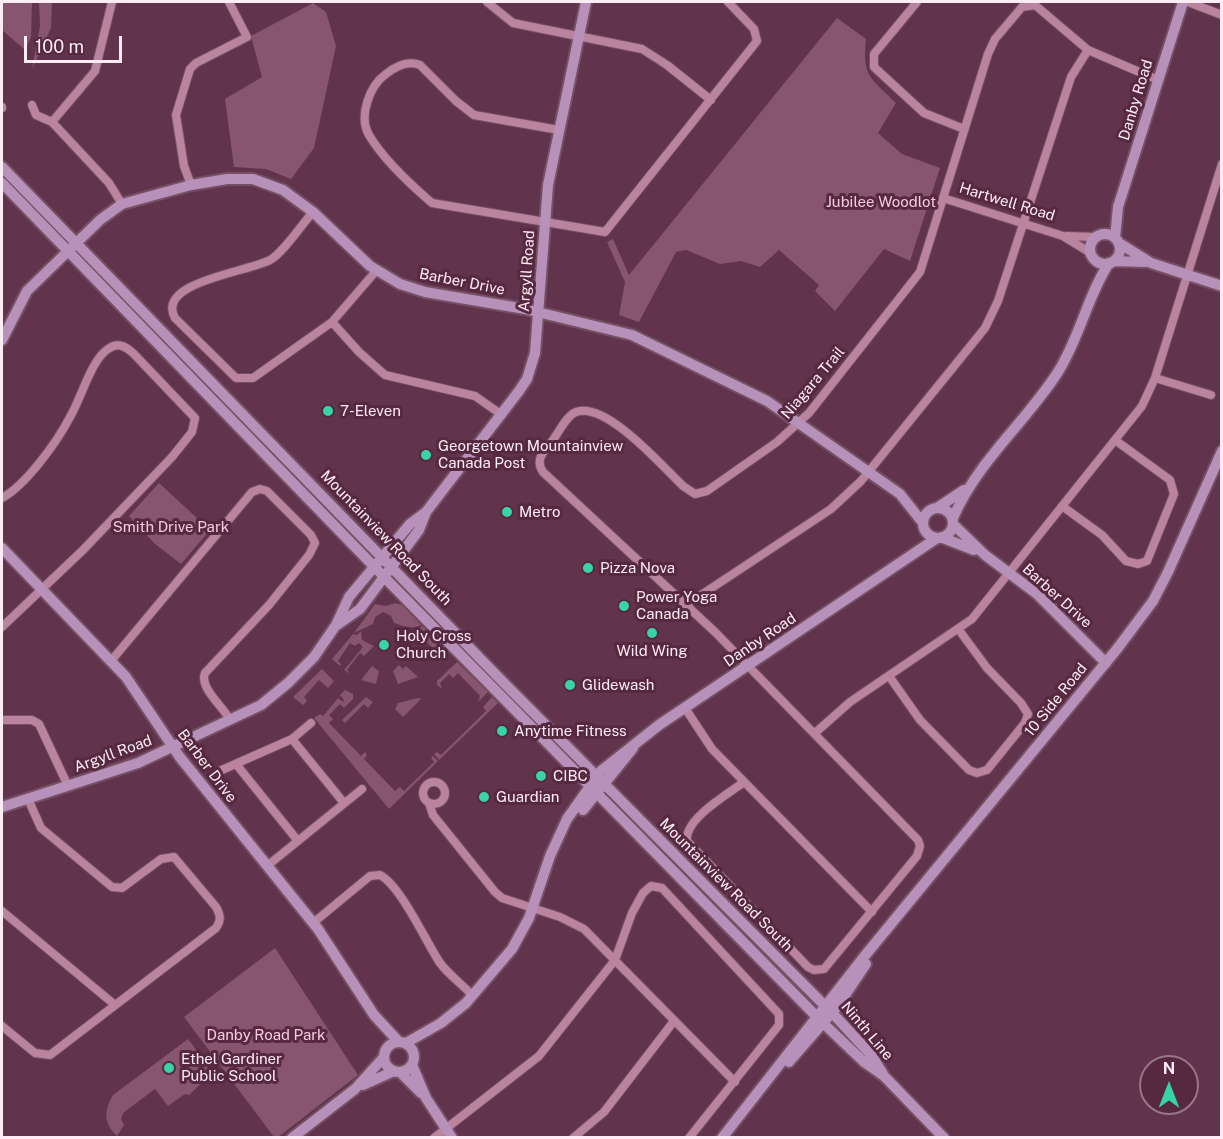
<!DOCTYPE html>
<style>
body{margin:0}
#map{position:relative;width:1223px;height:1139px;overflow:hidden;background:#61334c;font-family:"Public Sans",sans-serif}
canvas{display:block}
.frame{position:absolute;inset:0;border:3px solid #feecf4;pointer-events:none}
.north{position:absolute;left:1139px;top:1055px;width:60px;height:60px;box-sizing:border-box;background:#562941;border:2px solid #997789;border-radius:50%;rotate:0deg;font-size:16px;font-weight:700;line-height:24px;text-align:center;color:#feecf4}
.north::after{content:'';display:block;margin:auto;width:21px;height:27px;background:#39d4a5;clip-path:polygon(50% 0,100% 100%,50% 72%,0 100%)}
.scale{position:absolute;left:24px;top:36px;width:98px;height:27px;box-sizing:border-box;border:3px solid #feecf4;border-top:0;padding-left:8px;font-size:18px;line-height:21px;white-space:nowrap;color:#feecf4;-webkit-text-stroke:4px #562941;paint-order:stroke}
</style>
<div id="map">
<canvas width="1223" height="1139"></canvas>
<div class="frame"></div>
<div class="north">N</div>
<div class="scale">100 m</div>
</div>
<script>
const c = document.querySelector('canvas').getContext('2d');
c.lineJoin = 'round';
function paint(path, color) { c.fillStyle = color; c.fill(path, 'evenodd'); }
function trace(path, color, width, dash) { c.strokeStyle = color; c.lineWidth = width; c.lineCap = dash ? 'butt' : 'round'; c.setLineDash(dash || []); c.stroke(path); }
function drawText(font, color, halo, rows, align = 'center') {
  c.font = font + ' "Public Sans",sans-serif'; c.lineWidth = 6; c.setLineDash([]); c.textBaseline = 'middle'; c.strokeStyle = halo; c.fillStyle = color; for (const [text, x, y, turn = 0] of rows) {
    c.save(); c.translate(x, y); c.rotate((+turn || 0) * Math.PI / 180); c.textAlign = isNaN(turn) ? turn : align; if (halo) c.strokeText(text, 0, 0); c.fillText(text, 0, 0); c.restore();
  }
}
const green = new Path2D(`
 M2 2H32L31 37 25 50 2 30Z
 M39 2H52L51 28 32 69 40 26Z
 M313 3 326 12 336 46 314 148 291 179 266 169 234 167 225 99 262 77 251 36Z
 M837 18 866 39C862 77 870 77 896 103L878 133 902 154 940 168 910 261 884 249 835 311 815 291 819 285 779 250 760 267 741 261 720 264 686 250 676 252 639 322 619 315 625 282 607 242 613 239 629 275Z
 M159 483 210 530 181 564 155 544 129 516Z
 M395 603 402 605 421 625C413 630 403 626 394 623L391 616 383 612 375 617 373 624 354 633 375 604 386 606Z
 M422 626 447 651 442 656 423 639 418 643 413 638 416 630Z
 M361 631 362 640 374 646 364 656 360 653 347 670 351 674 344 670 363 647 359 643 355 646 350 643 338 661 341 664 340 666 332 659 353 634 357 635Z
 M457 662 488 692 478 702 480 696 458 673 453 678 449 674 440 683 442 689 437 685V681Z
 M399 665 403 669 406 666 418 677 398 684 393 671Z
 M372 666 379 671 376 684 361 680Z
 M322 669 334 681 328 688 319 680 304 697 307 701 303 705 293 697Z
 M345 690 353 694V699L344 708 340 704 329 715 333 719 329 723 361 756 365 752 367 755 364 759 395 791 400 787 404 791 434 762 431 758 433 756 438 761 389 809 314 718 320 714 323 716 338 698 343 702 344 700 340 695Z
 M366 697 373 702 368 708 364 704 345 723 342 720Z
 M492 697 498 703 439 760 434 754 437 752 441 755 486 711 483 707Z
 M418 698 421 699 403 717 395 709 398 703Z
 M275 948 358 1075 277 1138 274 1137 184 1017Z
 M188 1039 213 1072 189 1095 185 1094 168 1106 155 1089 123 1113 121 1119 124 1125 117 1136C103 1123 104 1111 113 1095Z`);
const street = new Path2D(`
 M487 2 513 23 642 49 667 65 711 100
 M917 2 874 54V67L924 113 964 129
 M1188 2 1222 15
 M32 105 36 115 52 122
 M2 108V107
 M52 122 95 71 112 2
 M52 122 109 183 122 204
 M559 130 474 115 456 101 420 65C408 60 396 66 386 74 370 85 358 116 369 135 383 159 411 185 432 203L605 232 757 41 754 29 728 2
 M191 185 184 166 176 115 190 69 196 63 247 37 229 2
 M943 198 1063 236 1089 252
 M313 212C302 224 283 253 270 260 248 272 155 282 175 318L236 378H253L332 322 376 271
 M1067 236 1095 237
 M332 322 359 352 385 375 475 396 502 415
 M1155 378 1211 395
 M2 498C26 485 57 442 70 417 81 399 91 360 108 349 118 342 125 346 133 353L195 418 192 432 172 457 83 550 2 627
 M1062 506 1102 535 1126 561 1138 564 1147 561 1174 494 1170 480 1115 440
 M686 605 831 509 861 481 985 328 998 301 1071 77 1088 50
 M111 661 252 492 260 489 267 491 311 535 315 543 309 555 269 605 205 673C199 688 223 706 230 720
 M889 676 920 720 969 770 977 773 987 770 1025 723 1028 714 1021 703 987 668 959 630
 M685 708 712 749 872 912
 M2 720H32L39 724 68 786
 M815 733 850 702 972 619 1142 406 1155 378 1222 164
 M292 739 344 803
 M236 764 298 841
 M215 773 292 739 311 723
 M423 793a11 11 0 1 1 22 0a11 11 0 1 1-22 0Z
 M744 782C728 794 684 819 687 841L808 967 814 970 824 969 917 856 920 846 918 840 715 632 543 472C534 459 545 450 553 440 559 432 567 415 576 412 606 401 663 467 683 486L695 494 707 491 777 442 809 413 920 272 988 54 995 39 1022 7 1035 5 1088 50 1158 80
 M429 803 433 815 495 892 502 898 560 917 584 929 735 1082
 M267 866 362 789
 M2 911 115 1005
 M313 923 370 876 380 875C401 886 426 942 440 963 449 975 463 985 473 996
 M2 1026 35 1053 50 1055 216 928C221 920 221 916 216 907L174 857 161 859 122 888 112 887 41 828 28 799
 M434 1138 539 1056 615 960 632 913 643 893 651 886 662 888 779 1014V1025L689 1138
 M573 1138 604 1112 674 1021`);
const secondary = new Path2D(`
 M2 167 503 682 837 1018 872 1056 883 1074
 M2 183 391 584 823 1023 864 1062 884 1076 944 1138
 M1090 249a15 15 0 1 1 30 0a15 15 0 1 1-30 0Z
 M1115 238 1118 207 1183 2
 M1119 243 1151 263 1222 286
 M1114 261 1145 262
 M2 340 27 291 100 220 122 204 191 185 227 179H253L283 190 313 212 370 266 400 284 425 292 525 309 632 335 767 401 900 494 923 523
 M923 523a15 15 0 1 1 30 0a15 15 0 1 1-30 0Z
 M937 508 964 490
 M953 518C977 462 1026 422 1058 372 1080 337 1087 297 1109 263
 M954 525 985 555 1037 594 1106 663
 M943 538 974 550
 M2 548 126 677 179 756 318 929 374 1015 398 1041
 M337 625 360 609 419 530 426 512
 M2 807 138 763 261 705 288 683 314 657 336 625 349 597 410 524 426 512 519 391 527 379 535 353 548 185 586 2
 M583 810 633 748
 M384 1057a15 15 0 1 1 30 0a15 15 0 1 1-30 0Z
 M406 1043 441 1023 466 1003 512 949 529 918 550 856 567 819 601 771 659 725 937 538
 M789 1062 837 1007 866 964
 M412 1065 426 1098 452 1138
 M400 1072 421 1093
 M363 1085 394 1071
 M292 1138 355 1089 384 1057
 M722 1138 863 958 1117 649 1153 601 1168 572 1222 451`);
const markers = [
 [328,411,6,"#39d4a5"],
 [426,455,6,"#39d4a5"],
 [507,512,6,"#39d4a5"],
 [588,568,6,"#39d4a5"],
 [624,606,6,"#39d4a5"],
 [652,633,6,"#39d4a5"],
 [384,645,6,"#39d4a5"],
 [570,685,6,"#39d4a5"],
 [502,731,6,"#39d4a5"],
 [541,776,6,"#39d4a5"],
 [484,797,6,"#39d4a5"],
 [169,1068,6,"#39d4a5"]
];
const streetNames = [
 ["Danby Road",1136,100,-73],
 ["Hartwell Road",1007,202,17],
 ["Argyll Road",527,271,-86],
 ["Barber Drive",462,282,11],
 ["Niagara Trail",813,383,-50],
 ["Mountainview Road South",386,538,46],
 ["Barber Drive",1057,596,42],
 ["Danby Road",760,640,-34],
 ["10 Side Road",1056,700,-51],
 ["Argyll Road",113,754,-20],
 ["Barber Drive",207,766,53],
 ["Mountainview Road South",726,885,45],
 ["Ninth Line",867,1031,50]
];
const parkNames = [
 ["Jubilee Woodlot",881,202],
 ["Smith Drive Park",171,527],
 ["Danby Road Park",266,1035]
];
const poiNames = [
 ["7-Eleven",340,411],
 ["Georgetown Mountainview",438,446],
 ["Canada Post",438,463],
 ["Metro",519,512],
 ["Pizza Nova",600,568],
 ["Power Yoga",636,597],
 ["Canada",636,614],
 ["Holy Cross",396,636],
 ["Church",396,653],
 ["Wild Wing",652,651,"center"],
 ["Glidewash",582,685],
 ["Anytime Fitness",514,731],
 ["CIBC",553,776],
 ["Guardian",496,797],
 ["Ethel Gardiner",181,1059],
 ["Public School",181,1076]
];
paint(green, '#87556f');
trace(street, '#755064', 10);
trace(secondary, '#755064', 14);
trace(street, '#ba849f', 8);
trace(secondary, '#b891ba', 10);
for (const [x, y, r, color] of markers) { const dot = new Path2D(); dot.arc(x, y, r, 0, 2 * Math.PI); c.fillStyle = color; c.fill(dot); trace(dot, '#562941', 2); }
drawText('15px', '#feecf4', '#562941', streetNames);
drawText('15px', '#f7cae0', '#562941', parkNames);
drawText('15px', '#feecf4', '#562941', poiNames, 'left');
</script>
